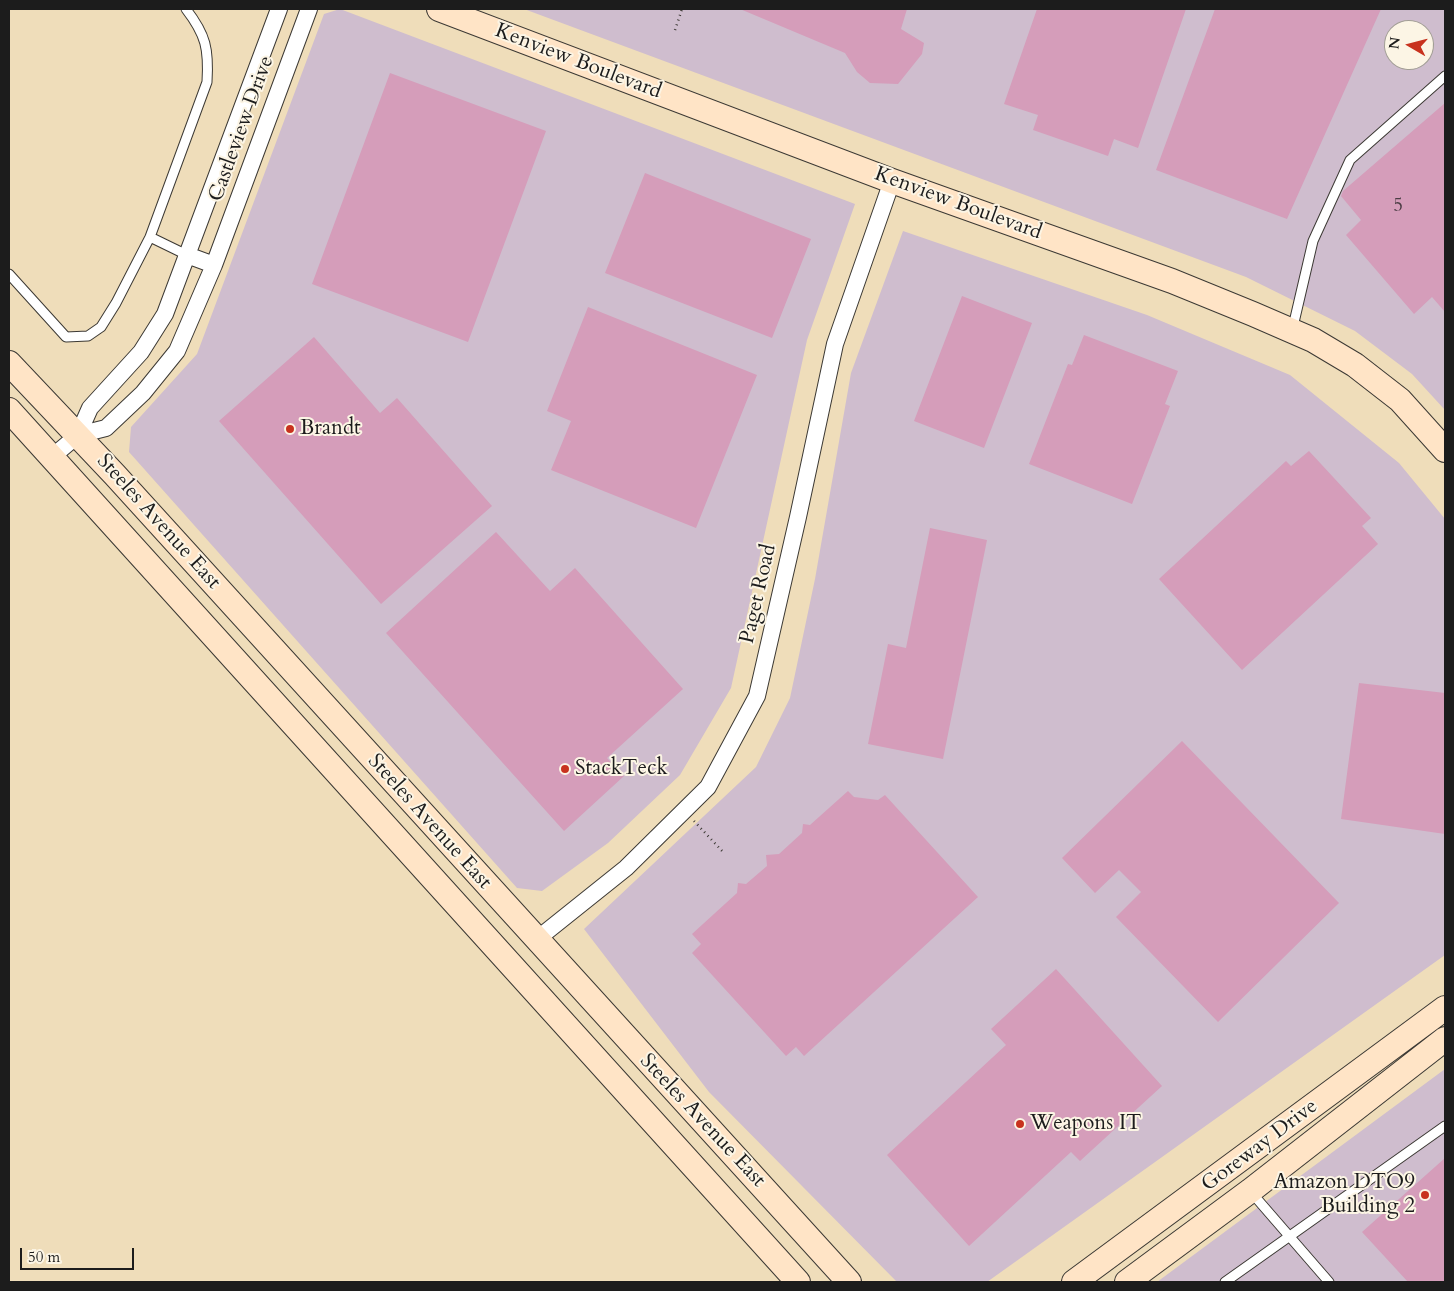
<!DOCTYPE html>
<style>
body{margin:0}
#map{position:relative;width:1454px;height:1291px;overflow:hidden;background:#efddba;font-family:Cardo,serif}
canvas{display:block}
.frame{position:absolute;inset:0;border:10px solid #1c1c1c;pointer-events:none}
.north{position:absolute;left:1384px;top:20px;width:50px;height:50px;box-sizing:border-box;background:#fcf5e5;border:1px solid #a29e95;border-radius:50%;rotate:278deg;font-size:14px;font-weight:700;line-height:20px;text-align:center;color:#1c1c1c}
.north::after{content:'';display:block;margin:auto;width:18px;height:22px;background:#c8321e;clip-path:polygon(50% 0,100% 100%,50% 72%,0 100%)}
.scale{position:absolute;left:20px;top:1248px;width:114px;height:22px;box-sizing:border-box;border:2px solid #1c1c1c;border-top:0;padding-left:6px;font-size:15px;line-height:18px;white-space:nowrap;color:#1c1c1c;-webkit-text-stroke:4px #fcf5e5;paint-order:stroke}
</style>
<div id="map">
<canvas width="1454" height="1291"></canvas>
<div class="frame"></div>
<div class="north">N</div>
<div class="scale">50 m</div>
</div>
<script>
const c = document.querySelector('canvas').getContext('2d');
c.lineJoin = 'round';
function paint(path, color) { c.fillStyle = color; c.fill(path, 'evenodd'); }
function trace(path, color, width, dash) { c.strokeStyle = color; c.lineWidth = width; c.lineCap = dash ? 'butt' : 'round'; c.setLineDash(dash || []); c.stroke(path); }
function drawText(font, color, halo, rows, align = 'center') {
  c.font = font + ' Cardo,serif'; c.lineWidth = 4; c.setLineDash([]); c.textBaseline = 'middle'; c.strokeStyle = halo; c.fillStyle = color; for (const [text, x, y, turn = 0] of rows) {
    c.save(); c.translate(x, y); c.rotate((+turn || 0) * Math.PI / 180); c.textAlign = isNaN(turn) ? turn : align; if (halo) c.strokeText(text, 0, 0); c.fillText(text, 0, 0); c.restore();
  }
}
const industrial = new Path2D(`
 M340 9 855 204 807 340 731 688 680 775 608 843 542 891 517 888 129 452 131 427 197 354 324 14Z
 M524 9H1445V410L1412 374 1355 331 1246 277ZM1394 30H1424V60H1394Z
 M903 231 1147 315 1290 375 1399 463 1445 519V955L987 1282H897L709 1092 584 929 756 767 790 698 815 579 851 373Z
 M1445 1069V1282H1157Z`);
const building = new Path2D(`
 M740 9H907L901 29 924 43 922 54 898 84 870 83 857 72 845 53Z
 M1037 9H1186L1138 148 1114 139 1108 156 1033 130 1038 115 1004 104Z
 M1215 9H1381L1287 219 1156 170Z
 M390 73 546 131 468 342 312 284Z
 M1445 103V312L1432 297 1414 314 1346 235 1361 220 1341 196 1343 191Z
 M645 173 811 239 772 338 605 273Z
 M962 296 1032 323 984 448 914 421Z
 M588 307 757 375 696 528 551 470 571 421 547 411Z
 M1084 335 1178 371 1165 404 1170 406 1132 504 1029 464 1068 364 1072 365Z
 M314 337 380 413 397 398 492 506 381 604 219 421Z
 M1309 451 1371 518 1362 526 1378 544 1242 670 1159 579 1286 461 1291 466Z
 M930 528 987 540 943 759 868 744 888 644 906 648Z
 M496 532 550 591 575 568 683 689 607 758 624 776 564 831 386 633Z
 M1359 683 1445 693V834L1341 819Z
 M1182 741 1339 903 1218 1022 1116 917 1141 892 1119 870 1095 893 1062 858Z
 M848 791 854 797 878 800 885 795 978 897 804 1056 796 1047 786 1056 692 953 701 944 692 934 737 893 738 883 746 884 767 866 766 855 779 854 802 833 803 824 810 825Z
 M1056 969 1162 1086 1080 1161 1071 1152 969 1246 887 1155 1006 1045 991 1029Z
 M1445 1158V1282H1408L1362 1232Z`);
const path = new Path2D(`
 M675 30 682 9
 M694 821 724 853`);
const lane = new Path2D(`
 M150 237 187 255
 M9 274 66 337 88 336 101 327 116 303 150 237 207 82C209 49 206 35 186 9
 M1292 331 1313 241 1350 160 1445 76
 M1251 1192 1329 1282
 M1225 1282 1445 1126`);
const street = new Path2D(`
 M187 255 214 265
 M78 435 106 428 143 393 177 351 214 265 309 9
 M52 457 78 435 90 408 141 352 165 314 279 9
 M536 940 626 868 708 787 757 696 798 517 835 344 892 181`);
const secondary = new Path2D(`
 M439 9 892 181 1172 281 1253 314 1313 340 1355 365 1400 400 1445 450
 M9 363 115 475 849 1282
 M9 410 798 1282
 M1074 1282 1445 1008
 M1127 1282 1250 1191 1445 1039`);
const markers = [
 [290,429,5,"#c8321e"],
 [565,769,5,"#c8321e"],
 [1020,1124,5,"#c8321e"],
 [1425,1195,5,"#c8321e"]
];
const numberNames = [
 ["5",1398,207]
];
const streetNames = [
 ["Kenview Boulevard",578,62,21],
 ["Castleview Drive",242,129,-70],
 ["Kenview Boulevard",958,204,20],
 ["Steeles Avenue East",158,522,48],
 ["Paget Road",759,594,-77],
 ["Steeles Avenue East",429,822,48],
 ["Steeles Avenue East",702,1121,47],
 ["Goreway Drive",1260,1146,-37]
];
const poiNames = [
 ["Brandt",300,429],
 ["StackTeck",575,769],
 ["Weapons IT",1030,1124],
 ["Amazon DTO9",1415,1183,"right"],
 ["Building 2",1415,1207,"right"]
];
paint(industrial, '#cfbdce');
paint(building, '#d59dba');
trace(lane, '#3c3934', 11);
trace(street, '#3c3934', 18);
trace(secondary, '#3c3934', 26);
trace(path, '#3c3934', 2.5, [1, 4]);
trace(lane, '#fff', 9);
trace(street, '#fff', 16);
trace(secondary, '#ffe4c6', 24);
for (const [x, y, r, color] of markers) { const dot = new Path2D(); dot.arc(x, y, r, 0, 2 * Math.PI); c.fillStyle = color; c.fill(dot); trace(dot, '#fcf5e5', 2); }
drawText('19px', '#4a3c44', null, numberNames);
drawText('21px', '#1c1c1c', '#fcf5e5', streetNames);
drawText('21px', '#1c1c1c', '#fcf5e5', poiNames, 'left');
</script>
